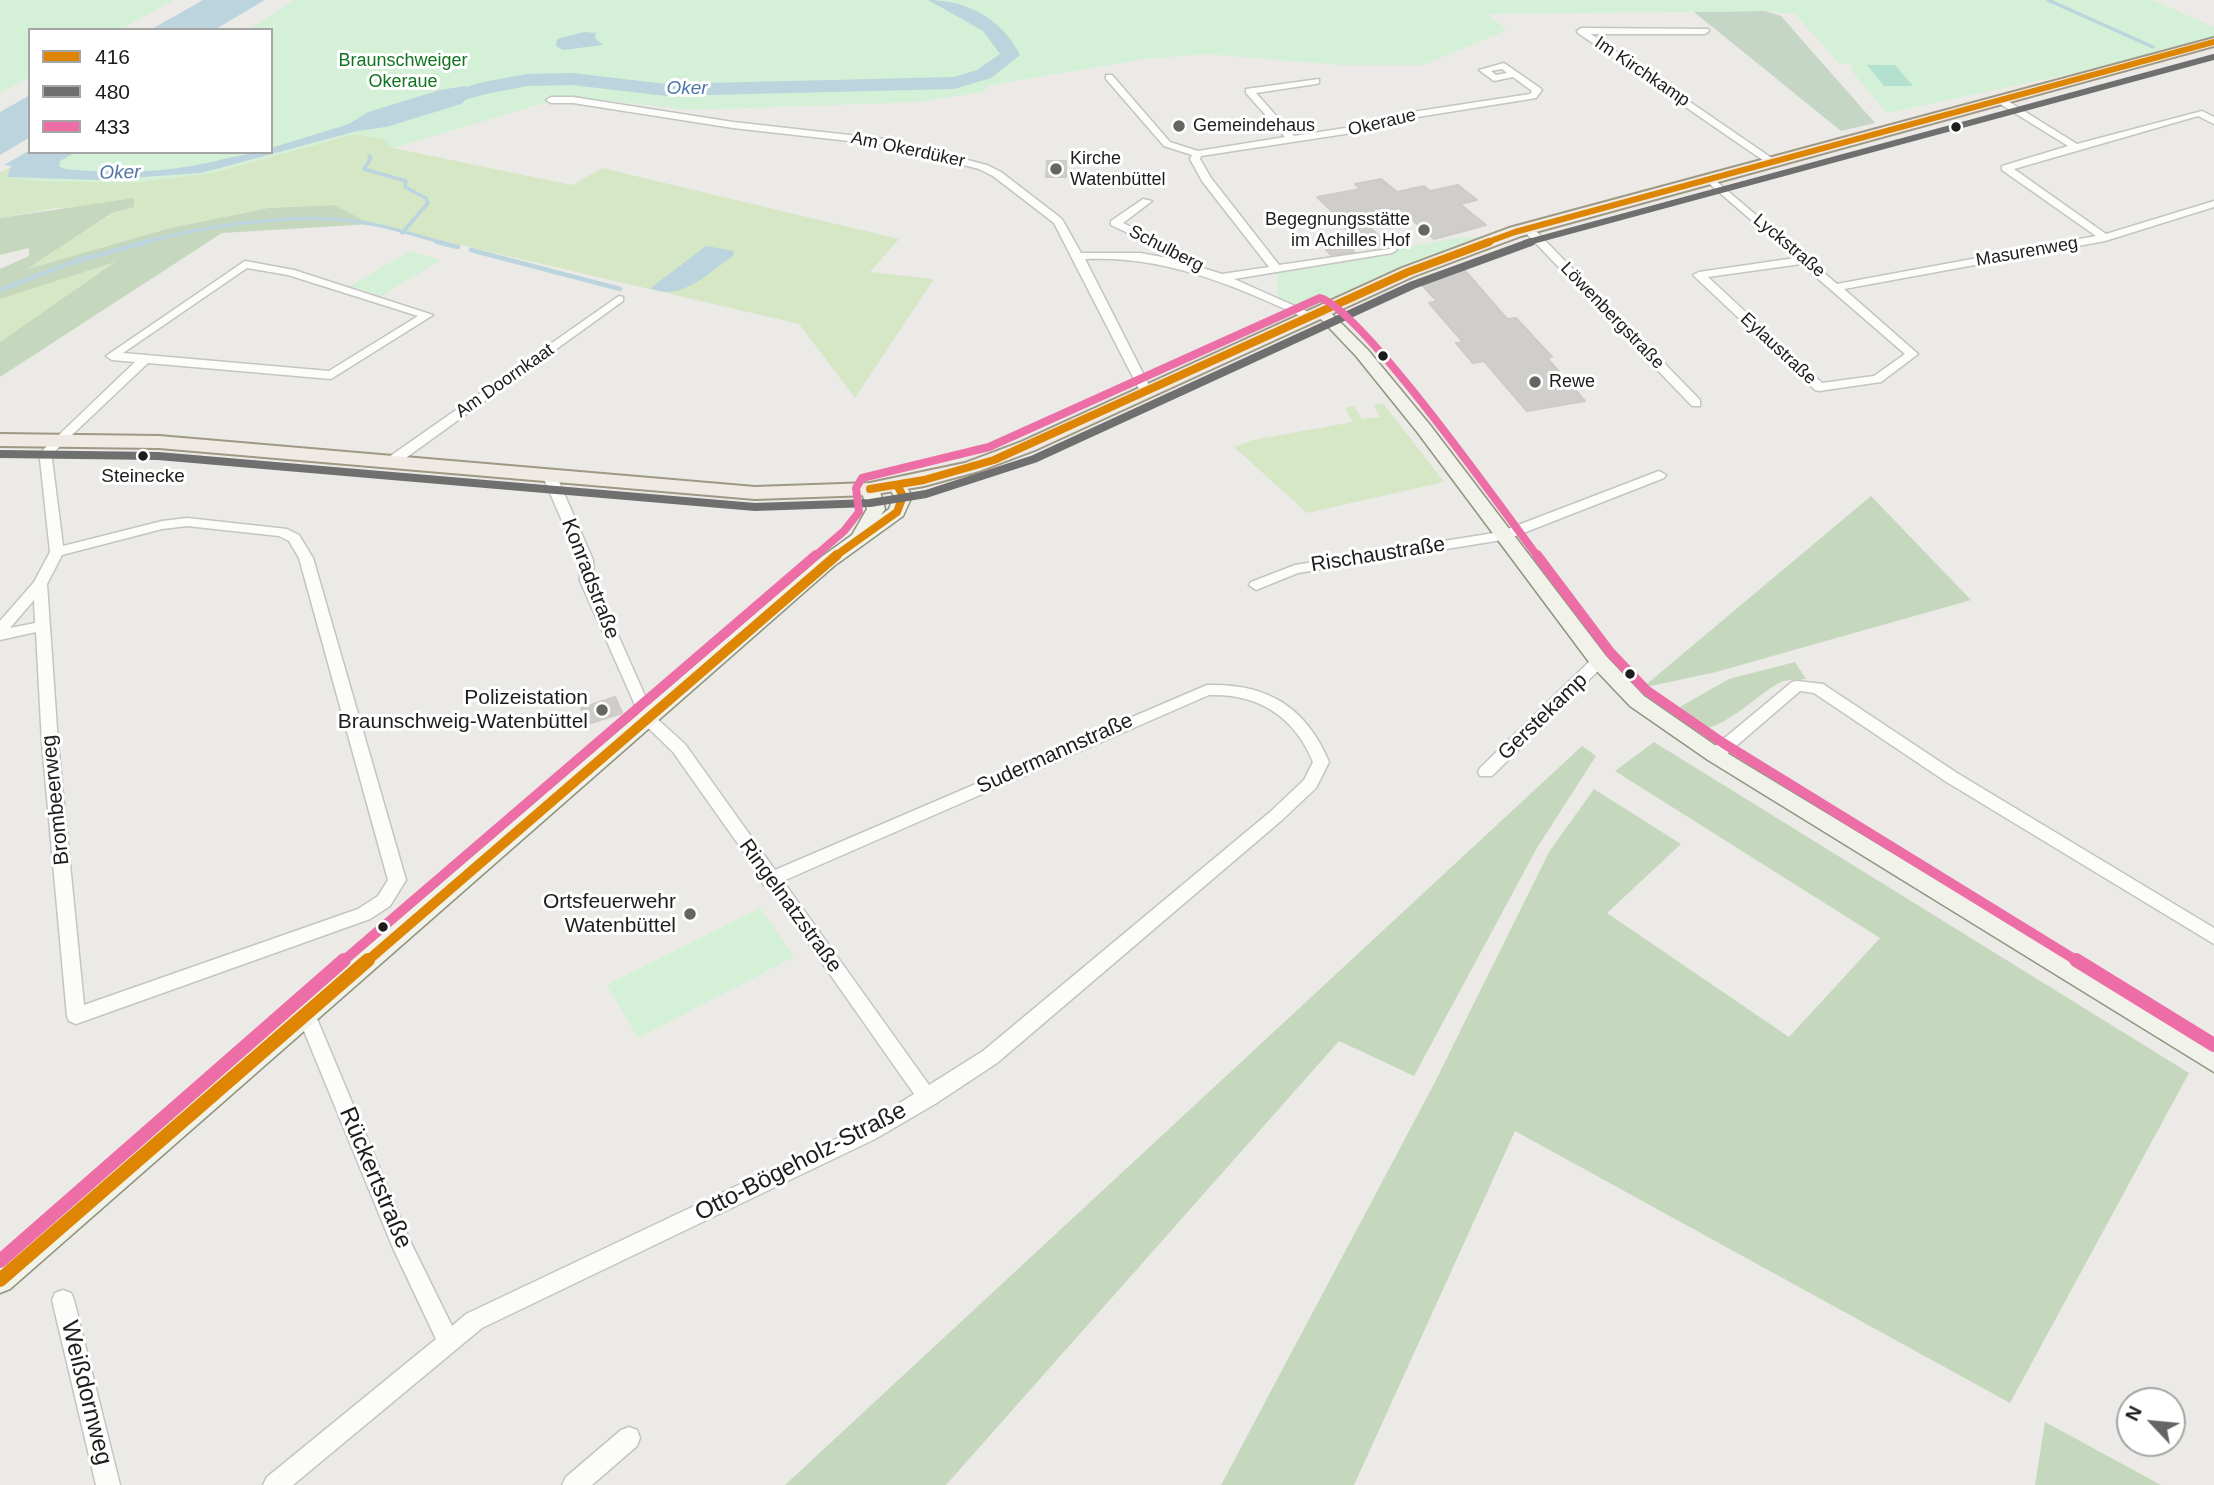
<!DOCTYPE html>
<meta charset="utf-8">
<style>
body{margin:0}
#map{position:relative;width:2214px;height:1485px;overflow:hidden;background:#ebeae6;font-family:Arial,sans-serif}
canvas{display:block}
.legend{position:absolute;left:28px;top:28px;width:245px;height:126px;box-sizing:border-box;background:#fff;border:2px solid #a5a5a5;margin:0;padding:9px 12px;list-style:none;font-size:21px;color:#1d1d1d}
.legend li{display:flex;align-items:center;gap:14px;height:35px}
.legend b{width:35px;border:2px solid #a5a5a5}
.north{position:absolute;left:2116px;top:1387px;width:70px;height:70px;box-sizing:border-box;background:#fff;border:2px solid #a5a5a5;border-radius:50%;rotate:296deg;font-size:19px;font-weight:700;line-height:28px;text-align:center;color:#1d1d1d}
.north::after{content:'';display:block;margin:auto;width:24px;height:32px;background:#656563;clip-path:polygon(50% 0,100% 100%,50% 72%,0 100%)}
</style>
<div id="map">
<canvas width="2214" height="1485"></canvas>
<ul class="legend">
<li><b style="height:9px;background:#de8603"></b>416</li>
<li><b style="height:9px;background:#706f6f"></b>480</li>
<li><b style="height:9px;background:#ed6ea7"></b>433</li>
</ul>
<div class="north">N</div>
</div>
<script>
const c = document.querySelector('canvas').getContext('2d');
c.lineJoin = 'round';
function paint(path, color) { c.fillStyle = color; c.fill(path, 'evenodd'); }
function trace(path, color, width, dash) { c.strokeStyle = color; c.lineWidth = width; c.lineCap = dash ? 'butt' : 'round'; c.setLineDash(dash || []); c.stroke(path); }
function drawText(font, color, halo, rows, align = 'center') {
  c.font = font + ' Arial,sans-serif'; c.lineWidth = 6; c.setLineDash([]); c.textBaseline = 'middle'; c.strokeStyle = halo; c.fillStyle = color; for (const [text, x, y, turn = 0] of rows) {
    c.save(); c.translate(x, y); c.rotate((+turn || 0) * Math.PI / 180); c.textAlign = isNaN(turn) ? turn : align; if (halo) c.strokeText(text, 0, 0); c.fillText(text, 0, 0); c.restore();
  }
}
const grass = new Path2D(`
 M354 134 383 139 393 148 572 185 602 168 899 239 870 272 934 279 855 398 799 324 371 224 334 205 268 208 170 228 24 270 113 213 134 207 56 208 0 218V172L12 167 8 177 212 173Z
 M118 260 0 342V299Z
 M1383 403 1444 482 1307 513 1234 447 1253 440 1353 422 1345 408 1354 406 1362 419 1380 417 1373 405Z`);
const forest = new Path2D(`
 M134 198V207L112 213 27 269 170 228 268 208 334 205 371 224 222 233 0 377V342L115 262 0 299V269L29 256V248L0 255V218Z
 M1871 496 1971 600 1716 672 1642 688Z
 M1795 662 1806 679C1798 680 1786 679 1779 683 1750 698 1701 758 1673 711L1729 679Z
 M1654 742 2189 1073 2010 1403 1515 1131 1354 1485H1221L1433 1086 1549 852 1594 789 1681 844 1607 913 1789 1037 1880 938 1615 771Z
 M1582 746 1596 756 1537 848 1414 1076 1339 1041 946 1485H785Z
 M2045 1422 2161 1485H2035Z`);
const cemetery = new Path2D(`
 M1765 11 1781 16 1875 123 1841 131 1694 12Z`);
const park = new Path2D(`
 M0 0H174L119 30H30V77L0 93Z
 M295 0H2152L2214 27V37L2148 57 1887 113 1851 70 1855 64H1840L1795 14 1765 11 1487 14 1507 30 1423 65H1341L1206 54 1145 59 986 86 985 92 918 102 690 110 568 96 393 148 383 139 354 134 212 173 135 183 33 181 7 177 12 167 37 152H271V30H247Z
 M1506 235 1311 317 1278 302 1277 270 1457 238Z
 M410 251 441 260 381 296 350 286Z
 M760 908 794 957 638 1038 607 985Z`);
const pitch = new Path2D(`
 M1867 65H1895L1913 86H1884Z`);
const water = new Path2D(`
 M203 0H265L214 30H150Z
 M584 32 596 33 595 38 603 45 563 50 556 46 557 39Z
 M465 86 473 93 461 104 386 127 357 131 201 173 99 180 7 177 11 166 4 165 30 150 76 152 60 161 59 166 65 169C105 173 146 173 185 167 214 163 243 152 271 152V148L349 124 368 112 440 90Z
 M30 90V137L0 155V112L27 97Z
 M706 246 734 251 733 256C709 272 680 303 651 288Z`);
const streamFar1 = new Path2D(`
 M2048 0 2153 47
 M369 156 371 158 364 169 406 181 405 187 426 198 428 203 402 233
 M140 243C205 227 277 214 344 220 378 223 411 234 444 243`);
const stream = new Path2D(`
 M437 242 458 247
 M471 250 620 289
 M0 290 76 261 147 242`);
const river = new Path2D(`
 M928 0C967 0 1002 19 1020 55L991 78 954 89 666 96 572 85 527 86 486 94 425 111 415 105 418 101 483 82 527 74 572 73 666 84 954 77 977 70 1000 54 983 31Z`);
const building = new Path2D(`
 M1047 161H1066V177H1046Z
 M1381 179 1397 192 1424 186 1430 191 1458 185 1477 200 1460 204 1486 225 1434 239 1399 208 1359 217 1384 241 1374 249 1364 240 1357 241 1337 220H1341L1317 197 1360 189 1355 184Z
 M1343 240 1354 252 1331 255 1321 244Z
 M1461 266 1507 319 1516 318 1552 357 1547 358 1585 401 1527 411 1484 361 1473 363 1456 343 1463 342 1429 303 1437 301 1421 284Z
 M615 697 622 713 588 724 581 708Z`);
const minor = new Path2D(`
 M1581 28 1708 29 1709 31 1705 34H1591L1776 161 1767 163 1578 33 1577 31Z
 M1504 63 1540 88 1542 90 1536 98 1399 120 1345 134 1201 156 1200 159 1211 178 1279 265 1396 248 1397 250 1392 253 1234 279 1315 315V319H1307C1235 286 1166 255 1085 259L1152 391 1146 395 1140 391 1054 223 993 176 979 169 885 145 733 128 573 103H551L546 100 551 97H573L733 122 885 139 987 165 1001 172 1062 219 1081 253H1140L1173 259 1222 274 1269 267 1202 181 1190 159 1192 155 1164 146 1106 79V75H1112L1170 142 1198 151 1285 137 1246 93V89L1319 79V83L1316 84 1256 93 1294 136 1345 128 1399 114 1530 94 1532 91 1513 77 1494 81 1479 70ZM1502 69 1507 73 1496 75 1491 71Z
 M1997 98H2003L2077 144 2202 111 2214 117V124L2198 116 2014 169 2106 234 2214 201V207L2105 241 1844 289 1918 354 1881 382 1819 391 1815 390 1693 275 1699 272 1795 258 1705 180 1704 178 1709 175 1837 284 2096 236 2002 170V166L2068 146 1997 102ZM1801 264 1905 354 1874 376 1822 383 1708 277Z
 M1143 199 1152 201 1123 223 1193 256V260H1185L1111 225V221Z
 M1523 226H1531L1700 400V406H1692L1523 230Z
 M245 261 294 270 433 315 331 379 148 363 54 452 52 459 63 546 162 521 187 518 287 529 299 535 313 558 406 880 390 906 370 919 76 1024 69 1021 67 1016 42 743 36 632 0 640V621L34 582 50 552 40 459 42 451 135 362 112 360 106 356ZM247 268 288 275 418 316 329 371 123 353ZM187 526 279 536 289 541 299 558 388 880 378 896 358 909 84 1005 58 743 47 584 62 555 162 529ZM34 600 35 623 10 628Z
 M619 296 623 297V301L396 465H386V459Z
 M1659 471 1666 475 1664 478 1508 539 1298 573 1256 590 1249 585 1251 582 1295 565 1500 532Z
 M550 473 557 477 593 560 594 581 654 716 685 744 775 870 1207 685C1267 683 1306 707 1329 762L1316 788 1282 820 997 1063 935 1104 875 1139 482 1328 293 1485H263L267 1477 436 1339 393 1248 297 1014 299 1009 306 1006 313 1009 315 1014 411 1243 452 1326 466 1314 861 1127 914 1094 768 886 763 885 762 878 673 752 643 723 580 581 579 560 543 477ZM1209 695C1258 693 1295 717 1313 762L1304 780 1270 812 983 1051 929 1085 783 881Z
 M1599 656 1606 661 1604 665 1492 776H1480L1478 772 1480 768 1594 657Z
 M1797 681 1823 684 1957 773 2214 928V944L1945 781 1814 693 1800 691 1721 759H1709L1707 755 1709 751 1792 682Z
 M63 1290 71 1293 74 1300 120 1485H96L52 1300 55 1293Z
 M629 1427 637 1430 640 1438 637 1446 592 1485H562L566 1477 621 1430Z`);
const secondary = new Path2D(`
 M1322 307 1327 309 1368 350 1430 425 1606 656 1644 696 1722 750 2214 1048V1072L1708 760 1630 706 1592 666 1418 433 1356 356 1317 315V309Z
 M897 480 903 481 912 496 903 516 834 566 10 1289 0 1293V1262L820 558 852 535 867 509 861 489 864 485 870 484 879 489 885 509 881 515 889 509 894 496 888 485Z`);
const primary = new Path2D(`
 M2214 38V46L1521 236 1414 276 1035 450 979 471 924 486 870 495 755 499 159 448 0 446V434L159 436 755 487 870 483 965 463 1021 442 1402 268 1509 228Z`);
const bus1Far3 = new Path2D(`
 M1485 243 1515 232 2214 42`);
const bus1Far2 = new Path2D(`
 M870 489 924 480 994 460 1408 272 1489 242
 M834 557 897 512 903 496 897 485`);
const bus1Far1 = new Path2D(`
 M366 962 837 555`);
const bus1 = new Path2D(`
 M0 1280 368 960`);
const bus2Far1 = new Path2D(`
 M1525 243 2214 57`);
const bus2 = new Path2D(`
 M0 454 158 456 755 507 870 503 926 494 1034 459 1413 285 1531 242`);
const bus3Far2 = new Path2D(`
 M814 557 844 531 859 512 856 488 862 478 989 447 1320 298C1361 309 1504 512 1538 557`);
const bus3Far1 = new Path2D(`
 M1537 555 1610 652 1646 690 1723 743 2079 962
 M342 962 816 555`);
const bus3 = new Path2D(`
 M2076 960 2214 1045
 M0 1261 344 960`);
const markers = [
 [1179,126,7,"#656563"],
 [1956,127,6,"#1d1d1d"],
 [1056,169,7,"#656563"],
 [1424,230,7,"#656563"],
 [1383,356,6,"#1d1d1d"],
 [1535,382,7,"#656563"],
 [143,456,6,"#1d1d1d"],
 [1630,674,6,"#1d1d1d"],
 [602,710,7,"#656563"],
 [690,914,7,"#656563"],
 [383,927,6,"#1d1d1d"]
];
const farParknames = [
 ["Braunschweiger",403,61],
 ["Okeraue",403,82]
];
const farStreetnames = [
 ["Im Kirchkamp",1642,72,34],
 ["Okeraue",1382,123,-13],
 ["Am Okerdüker",908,150,12],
 ["Lyckstraße",1789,246,40],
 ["Schulberg",1166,249,27],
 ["Masurenweg",2027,252,-10],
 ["Löwenbergstraße",1612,316,46],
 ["Eylaustraße",1778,349,43],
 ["Am Doornkaat",505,381,-35]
];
const farPoinames = [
 ["Gemeindehaus",1193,126],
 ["Kirche",1070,159],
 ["Watenbüttel",1070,180],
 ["Begegnungsstätte",1410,220,"right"],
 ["im Achilles Hof",1410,241,"right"],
 ["Rewe",1549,382]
];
const farWaternames = [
 ["Oker",687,89],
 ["Oker",120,173,-1]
];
const busNames = [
 ["Steinecke",143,477]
];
const streetNames = [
 ["Rischaustraße",1378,555,-9],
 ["Konradstraße",590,579,69],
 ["Gerstekamp",1543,717,-44],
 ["Sudermannstraße",1055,754,-24],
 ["Brombeerweg",56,800,-96],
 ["Ringelnatzstraße",790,906,54]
];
const poiNames = [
 ["Polizeistation",588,698],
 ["Braunschweig-Watenbüttel",588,722],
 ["Ortsfeuerwehr",676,902],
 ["Watenbüttel",676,926]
];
const nearStreetnames = [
 ["Otto-Bögeholz-Straße",801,1162,-27],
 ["Rückertstraße",375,1178,67],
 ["Weißdornweg",86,1393,76]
];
paint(grass, '#d6e7c6');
paint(forest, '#c5d8bd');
paint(cemetery, '#c5d6c6');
paint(park, '#d4f0d6');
paint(pitch, '#b3e0cf');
paint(water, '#bbd4dd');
trace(streamFar1, '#bbd4dd', 3.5);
trace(stream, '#bbd4dd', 4.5);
paint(river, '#bbd4dd');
paint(building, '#d0cecb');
trace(building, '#cecbc7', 2);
trace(minor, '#c4c4c2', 3);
trace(secondary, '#91947f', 3);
trace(primary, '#9f9884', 4);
paint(minor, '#fcfcfb');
paint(secondary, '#f1f2ea');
paint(primary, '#efebe4');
trace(bus1Far3, '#de8603', 6);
trace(bus1Far2, '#de8603', 8);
trace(bus1Far1, '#de8603', 10);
trace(bus1, '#de8603', 14);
trace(bus2Far1, '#706f6f', 6);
trace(bus2, '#706f6f', 8);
trace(bus3Far2, '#ed6ea7', 8);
trace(bus3Far1, '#ed6ea7', 10);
trace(bus3, '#ed6ea7', 14);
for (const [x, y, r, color] of markers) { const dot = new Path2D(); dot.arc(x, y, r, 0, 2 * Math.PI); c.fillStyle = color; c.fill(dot); trace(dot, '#fff', 2.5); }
drawText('18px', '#127420', '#fff', farParknames);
drawText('18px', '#1d1d1d', '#fff', farStreetnames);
drawText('18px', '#1d1d1d', '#fff', farPoinames, 'left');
drawText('italic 19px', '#5076a6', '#fff', farWaternames);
drawText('19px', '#1d1d1d', '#fff', busNames);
drawText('21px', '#1d1d1d', '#fff', streetNames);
drawText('21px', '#1d1d1d', '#fff', poiNames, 'right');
drawText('24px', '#1d1d1d', '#fff', nearStreetnames);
</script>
